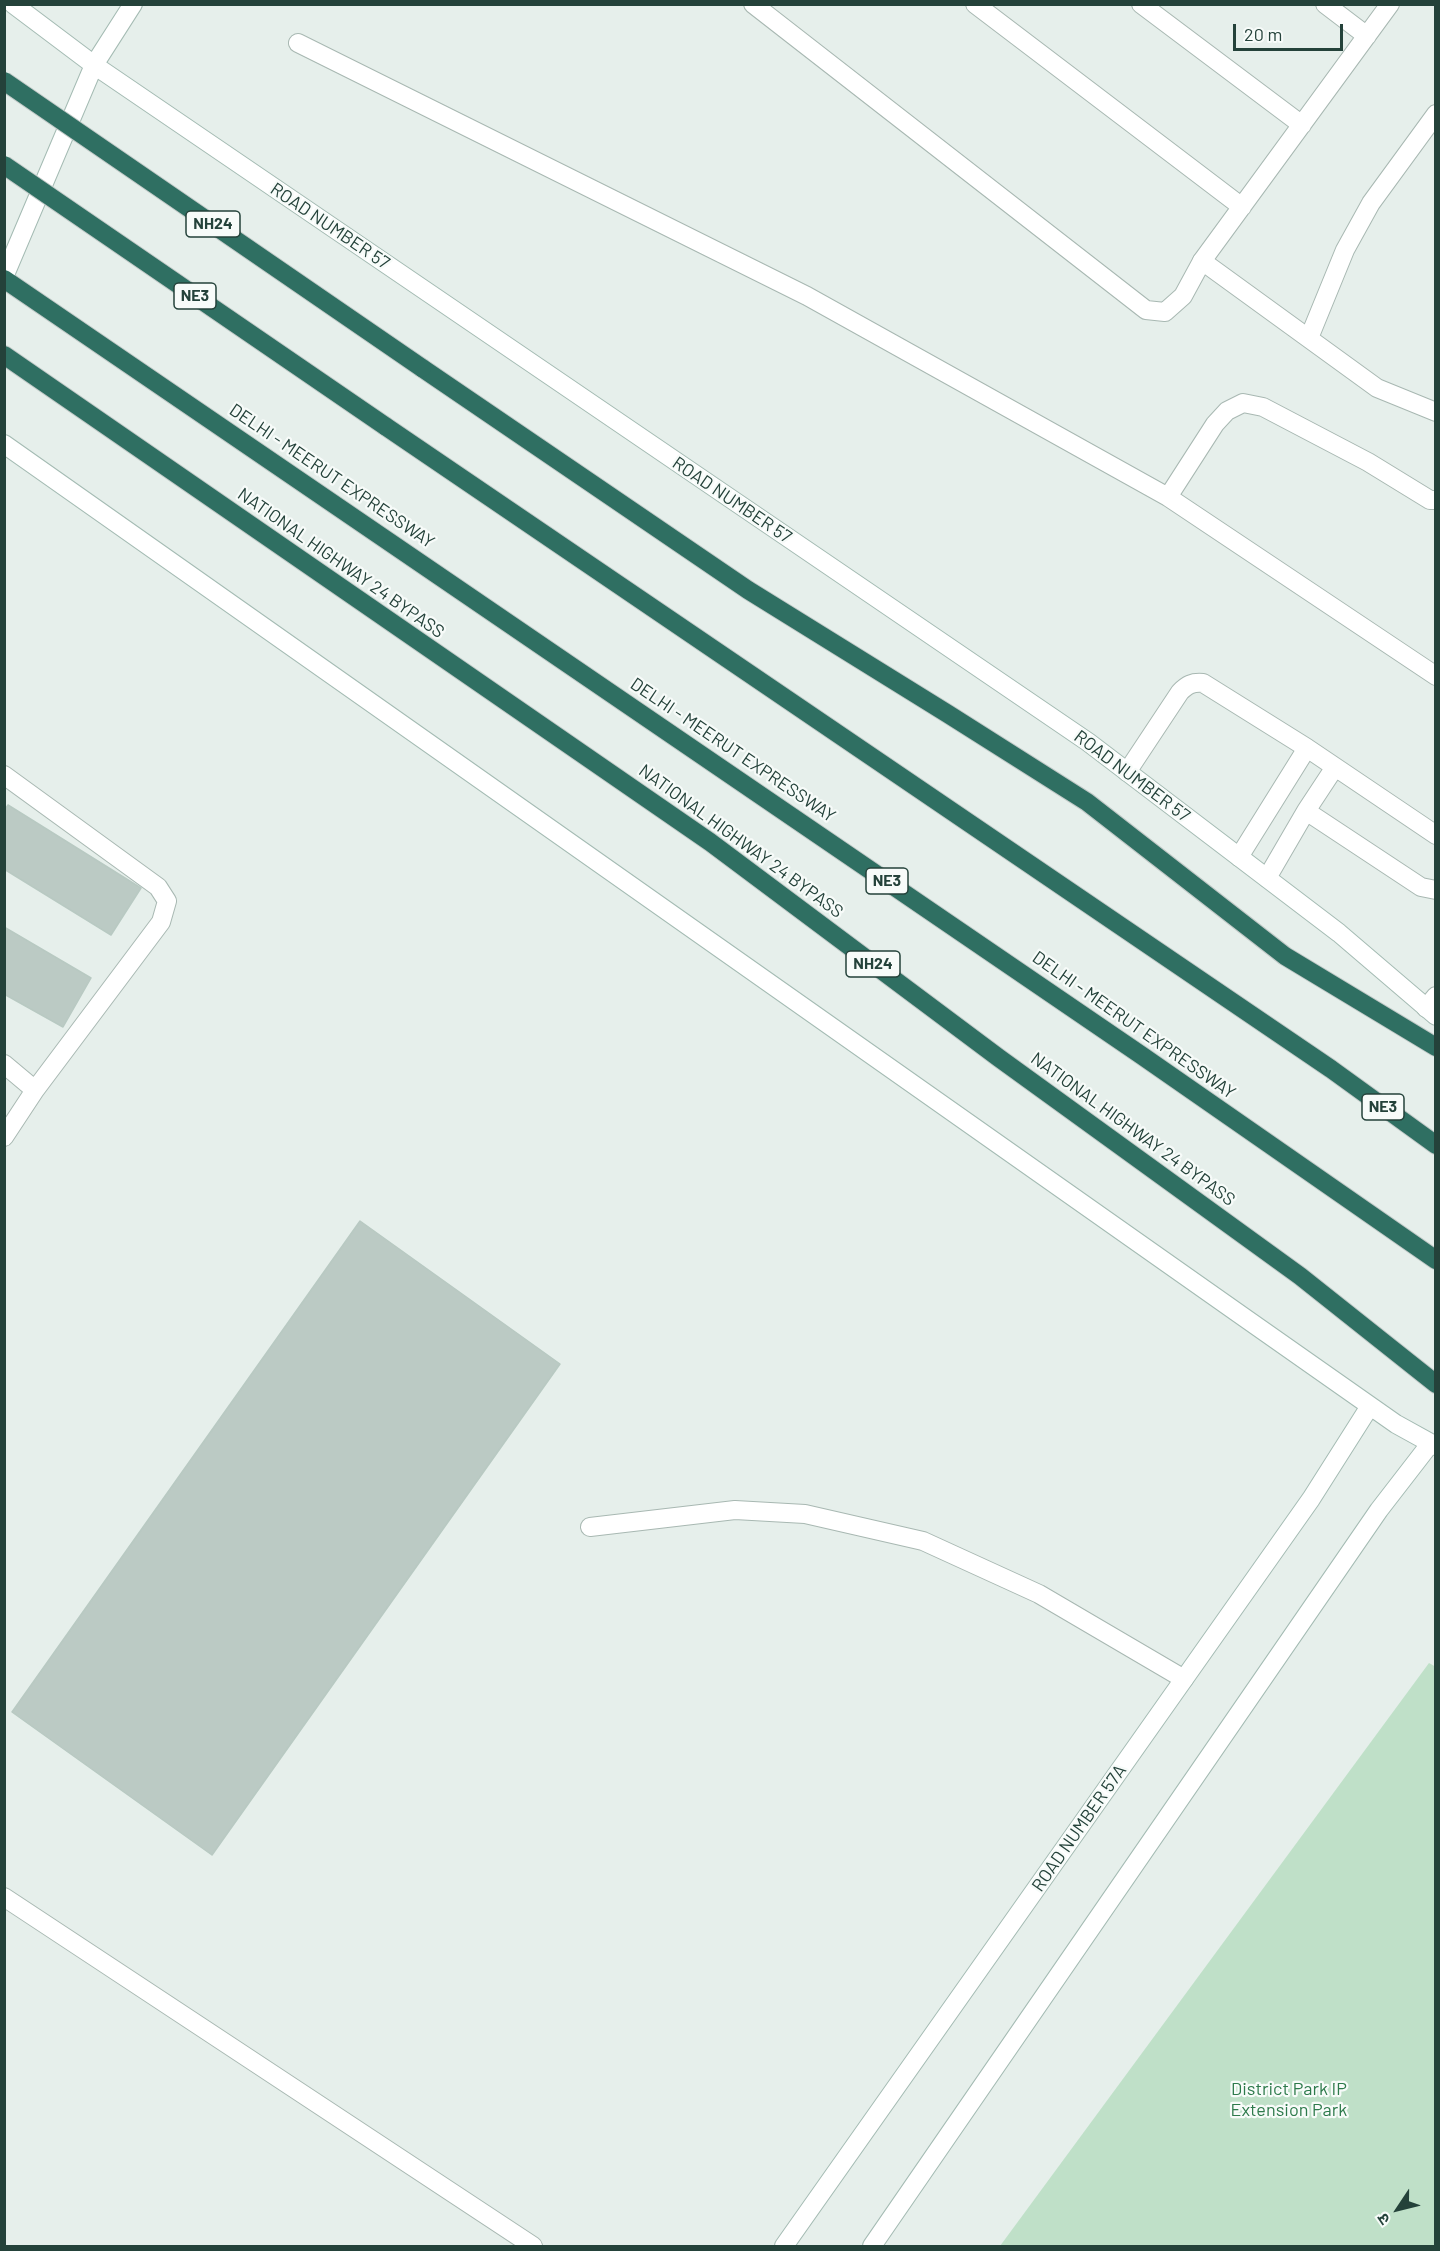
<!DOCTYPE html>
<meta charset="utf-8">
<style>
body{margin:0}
#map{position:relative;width:1440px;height:2251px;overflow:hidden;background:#e6efeb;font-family:Barlow,"Noto Sans Devanagari",sans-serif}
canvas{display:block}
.frame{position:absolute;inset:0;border:6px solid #24423a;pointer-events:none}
.north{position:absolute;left:1368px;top:2179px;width:60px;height:60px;-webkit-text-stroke:4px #f7fbf9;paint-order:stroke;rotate:235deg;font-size:16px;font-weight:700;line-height:24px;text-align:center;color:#24423a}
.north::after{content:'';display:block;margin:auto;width:21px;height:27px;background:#24423a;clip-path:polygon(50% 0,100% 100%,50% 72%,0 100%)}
.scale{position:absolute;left:1233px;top:24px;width:110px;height:27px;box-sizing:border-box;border:3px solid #24423a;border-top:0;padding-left:8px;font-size:18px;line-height:21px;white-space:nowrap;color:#24423a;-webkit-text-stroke:4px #f7fbf9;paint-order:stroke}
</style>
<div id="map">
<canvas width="1440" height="2251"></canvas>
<div class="frame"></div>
<div class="north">उ</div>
<div class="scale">20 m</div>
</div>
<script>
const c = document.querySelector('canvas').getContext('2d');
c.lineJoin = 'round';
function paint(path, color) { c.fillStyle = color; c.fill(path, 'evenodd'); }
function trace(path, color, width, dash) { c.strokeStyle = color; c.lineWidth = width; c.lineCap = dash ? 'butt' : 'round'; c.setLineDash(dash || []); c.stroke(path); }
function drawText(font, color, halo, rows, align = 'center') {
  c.font = font + ' Barlow,sans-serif'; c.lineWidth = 4.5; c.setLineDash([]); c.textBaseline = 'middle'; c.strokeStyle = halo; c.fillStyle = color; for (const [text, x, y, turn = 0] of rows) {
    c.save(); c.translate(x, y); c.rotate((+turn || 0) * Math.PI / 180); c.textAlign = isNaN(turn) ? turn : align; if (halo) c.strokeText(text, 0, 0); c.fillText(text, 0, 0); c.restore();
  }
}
const green = new Path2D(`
 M1429 1663 1436 1667 1435 2246H1000Z`);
const building = new Path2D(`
 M8 805 141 888 111 935 4 869V811Z
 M4 927 91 978 63 1027 4 994Z
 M360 1221 560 1364 212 1855 12 1712Z`);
const lane = new Path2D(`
 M298 43 807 296 1168 497 1436 676
 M1202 261 1377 388 1436 412
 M1309 338 1345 250 1371 203 1436 114
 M1168 497 1215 424 1227 411 1243 403 1263 407 1368 462 1430 500H1436
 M1127 772 1180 692C1187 685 1192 682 1203 683L1307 748 1436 835
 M4 775 158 887 167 901 161 922 35 1090 4 1137
 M1306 811 1335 767
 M1239 857 1307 748
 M1267 878 1306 811 1421 887 1436 890
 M1426 1008 1436 996
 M4 1064 35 1090
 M590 1527 735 1510 805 1514 923 1541 1039 1594 1184 1679`);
const street = new Path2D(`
 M753 4 1146 310 1165 312 1183 296 1202 261 1390 4
 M975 4 1242 207
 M1141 4 1302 125
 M1325 4 1367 36
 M4 1897 533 2246`);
const secondary = new Path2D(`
 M13 4 94 65 1088 742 1339 933 1436 1016
 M4 277 94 65 133 4
 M4 444 1245 1318 1396 1424 1436 1446
 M784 2246 1311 1499 1370 1406
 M872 2246 1379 1510 1430 1444`);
const highway = new Path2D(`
 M4 279 1141 1055 1436 1260
 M4 355 710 842 999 1058 1300 1276 1436 1384
 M422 368 748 590 948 714 1087 802 1285 956 1436 1047
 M385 426 1331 1069 1436 1145`);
const highwayBridge = new Path2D(`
 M4 81 422 368
 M4 165 385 426`);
const shields = [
 [213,224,54],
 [195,296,42],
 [887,881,42],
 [873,964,54],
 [1383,1107,42]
];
const shieldNames = [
 ["NH24",213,224],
 ["NE3",195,296],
 ["NE3",887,881],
 ["NH24",873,964],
 ["NE3",1383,1107]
];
const streetNames = [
 ["ROAD NUMBER 57",330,226,34],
 ["DELHI - MEERUT EXPRESSWAY",332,476,34],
 ["ROAD NUMBER 57",732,500,34],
 ["NATIONAL HIGHWAY 24 BYPASS",341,563,35],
 ["DELHI - MEERUT EXPRESSWAY",733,750,34],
 ["ROAD NUMBER 57",1132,776,37],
 ["NATIONAL HIGHWAY 24 BYPASS",741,841,36],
 ["DELHI - MEERUT EXPRESSWAY",1134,1025,35],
 ["NATIONAL HIGHWAY 24 BYPASS",1133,1129,36],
 ["ROAD NUMBER 57A",1079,1828,-55]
];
const parkNames = [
 ["District Park IP",1289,2089],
 ["Extension Park",1289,2110]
];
paint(green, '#bfe0c8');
paint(building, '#bbcac4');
trace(building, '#b8c9c2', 1.5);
trace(lane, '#a8b8b2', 20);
trace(street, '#a8b8b2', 20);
trace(secondary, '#a4bbb3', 20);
trace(highway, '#c2cac8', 20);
trace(lane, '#fff', 18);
trace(street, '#fff', 18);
trace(secondary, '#fff', 18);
trace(highway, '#2f6f62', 18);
trace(highwayBridge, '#c2cac8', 20, []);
trace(highwayBridge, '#2f6f62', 18);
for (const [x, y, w] of shields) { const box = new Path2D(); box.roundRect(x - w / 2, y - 13, w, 26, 4.5); c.fillStyle = '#f7fbf9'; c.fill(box); trace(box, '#24423a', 1.5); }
drawText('bold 16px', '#24423a', null, shieldNames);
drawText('18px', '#24423a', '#f7fbf9', streetNames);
drawText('18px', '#2d7a4b', '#f7fbf9', parkNames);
</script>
